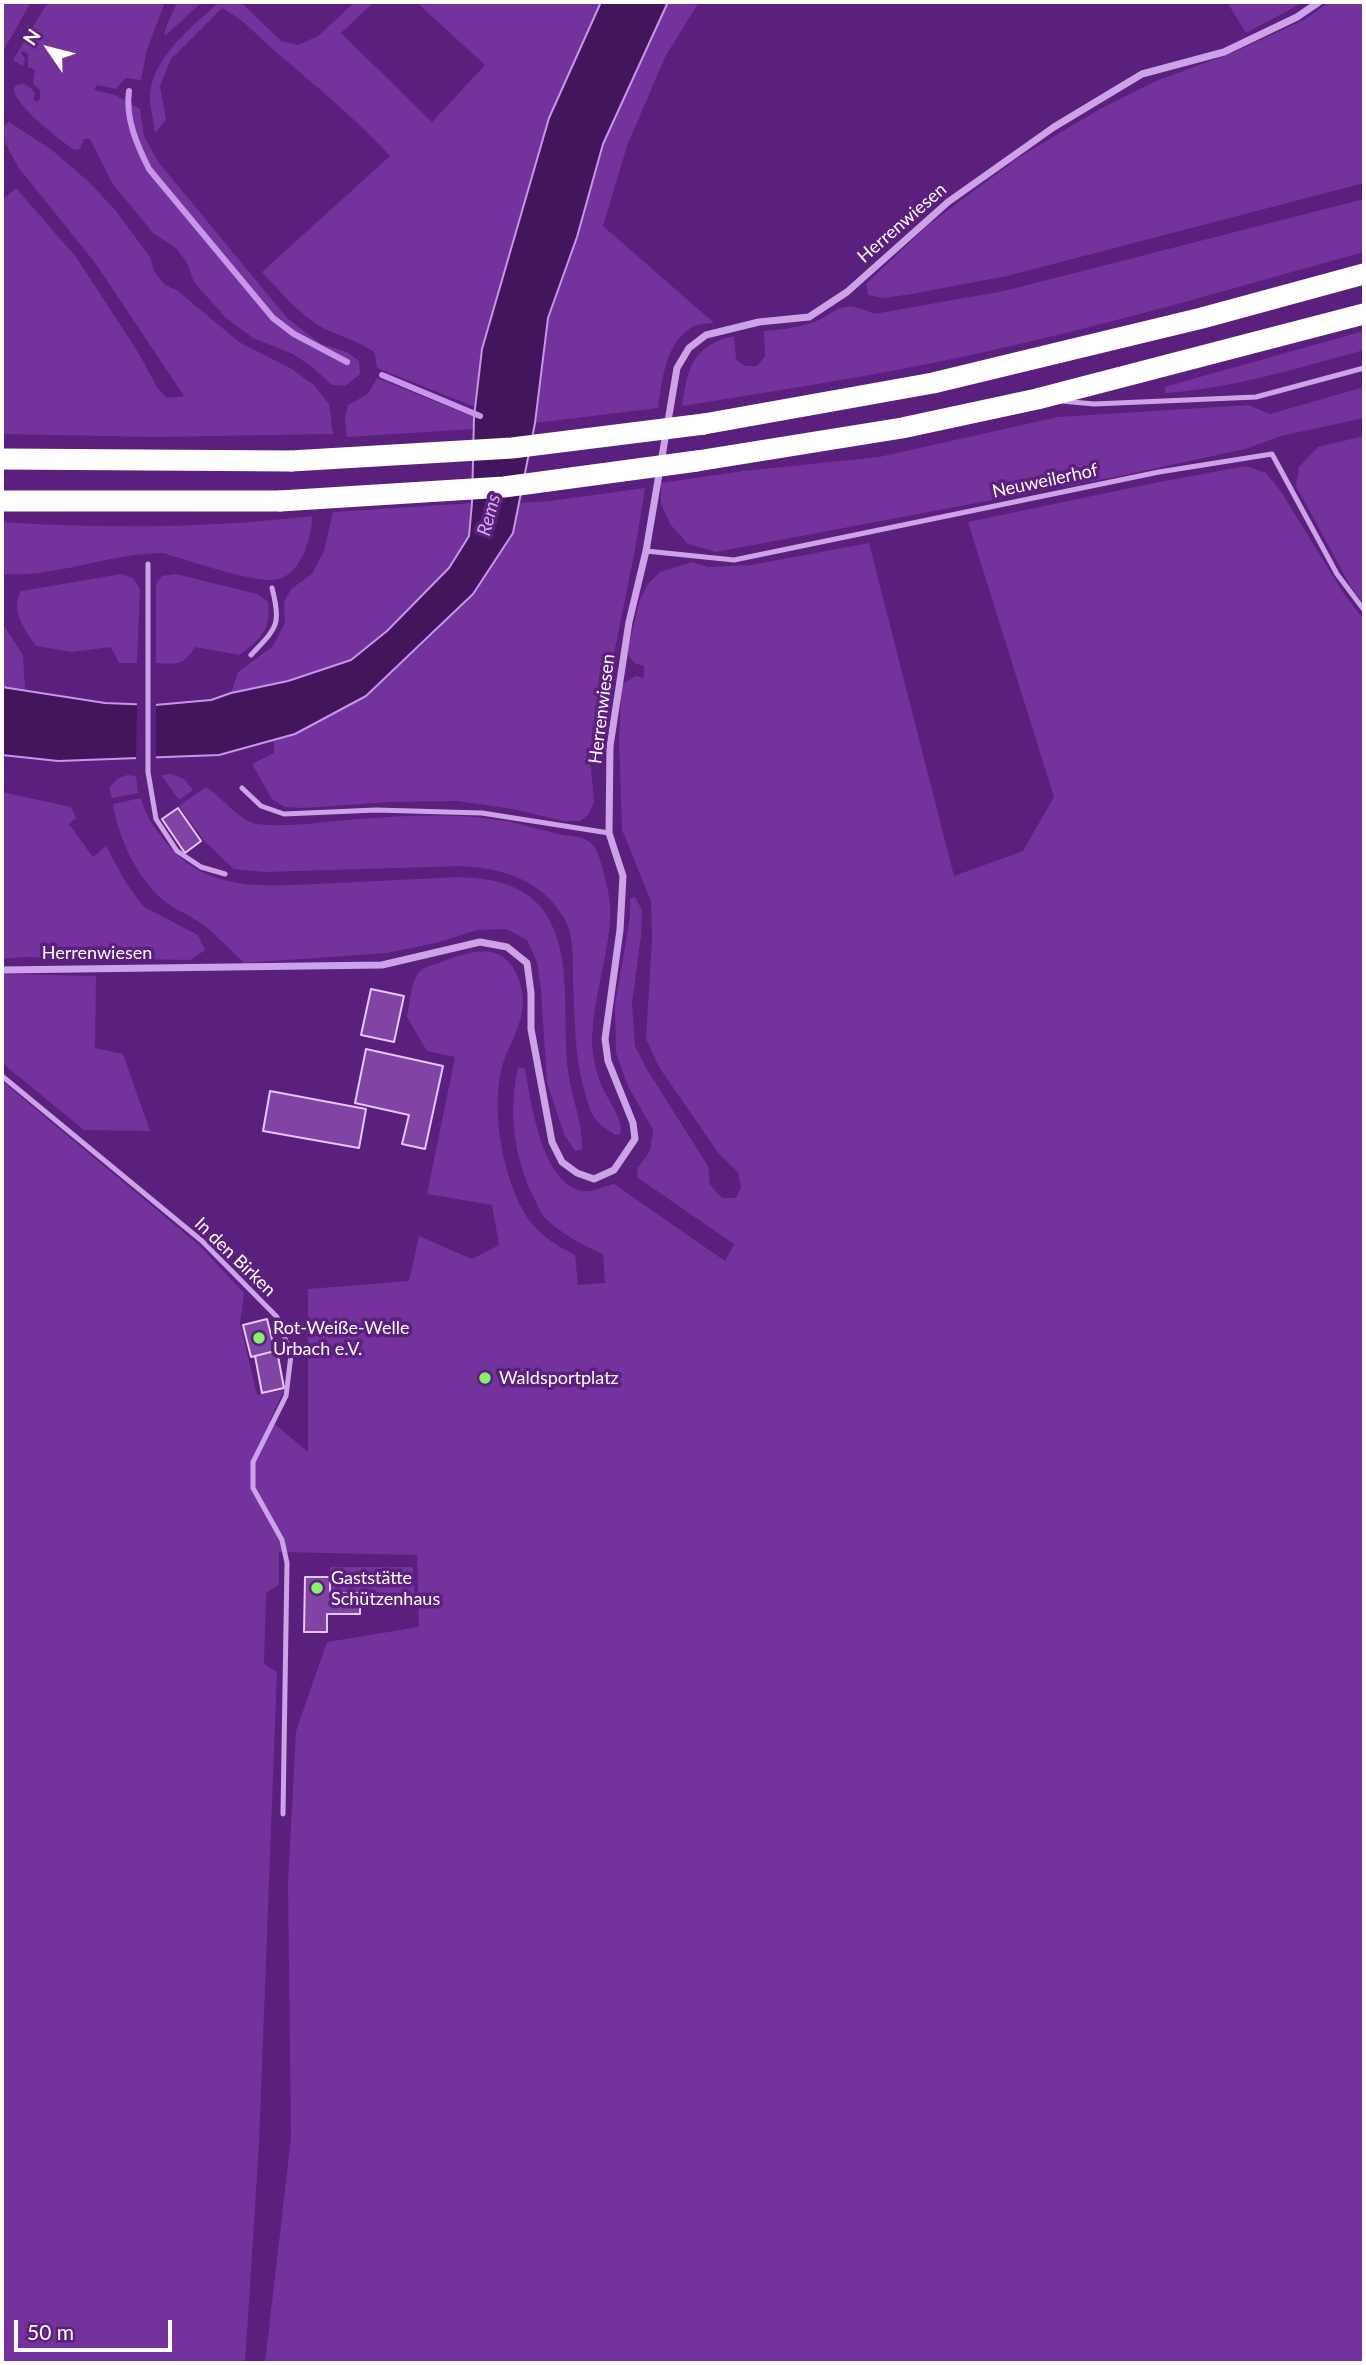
<!DOCTYPE html>
<meta charset="utf-8">
<style>
body{margin:0}
#map{position:relative;width:1366px;height:2365px;overflow:hidden;background:#5b1f7e;font-family:Lato,sans-serif}
canvas{display:block}
.frame{position:absolute;inset:0;border:4px solid #fff;pointer-events:none}
.north{position:absolute;left:14px;top:14px;width:70px;height:70px;-webkit-text-stroke:5px #5b1f7e;paint-order:stroke;rotate:305deg;font-size:19px;font-weight:700;line-height:28px;text-align:center;color:#fff}
.north::after{content:'';display:block;margin:auto;width:24px;height:32px;background:#fff;clip-path:polygon(50% 0,100% 100%,50% 72%,0 100%)}
.scale{position:absolute;left:14px;top:2320px;width:158px;height:32px;box-sizing:border-box;border:4px solid #fff;border-top:0;padding-left:9px;font-size:21px;line-height:24px;white-space:nowrap;color:#fff;-webkit-text-stroke:5px #5b1f7e;paint-order:stroke}
</style>
<div id="map">
<canvas width="1366" height="2365"></canvas>
<div class="frame"></div>
<div class="north">N</div>
<div class="scale">50 m</div>
</div>
<script>
const c = document.querySelector('canvas').getContext('2d');
c.lineJoin = 'round';
function paint(path, color) { c.fillStyle = color; c.fill(path, 'evenodd'); }
function trace(path, color, width, dash) { c.strokeStyle = color; c.lineWidth = width; c.lineCap = dash ? 'butt' : 'round'; c.setLineDash(dash || []); c.stroke(path); }
function drawText(font, color, halo, rows, align = 'center') {
  c.font = font + ' Lato,sans-serif'; c.lineWidth = 7; c.setLineDash([]); c.textBaseline = 'middle'; c.strokeStyle = halo; c.fillStyle = color; for (const [text, x, y, turn = 0] of rows) {
    c.save(); c.translate(x, y); c.rotate((+turn || 0) * Math.PI / 180); c.textAlign = isNaN(turn) ? turn : align; if (halo) c.strokeText(text, 0, 0); c.fillText(text, 0, 0); c.restore();
  }
}
const green = new Path2D(`
 M2 2H31L2 53Z
 M48 2H165L147 50 141 80 126 78 116 89 97 85 94 90 115 95 140 109 144 136 159 163 288 319 321 344 347 352 359 361 360 374 345 386 332 385 311 366 293 354 253 338 225 317 194 282 187 263 176 248 153 233 112 183 90 139H84L80 149 75 150C66 145 0 95 17 85 25 82 31 87 35 94L33 100 37 102 40 99V90L33 84 35 70 28 67V54L23 51 21 53 25 59 23 66 13 60Z
 M177 2H202L165 36V30Z
 M219 2H241L281 41 298 45 318 36 355 2H374L341 33 432 122 485 65 416 2H601L549 118 482 349 475 407 377 368 375 353C358 340 343 338 325 329 299 315 282 293 262 272L390 156C355 118 316 86 277 53 259 37 243 19 222 8L171 59 160 86 166 120 155 133C154 123 151 112 150 101 148 60 192 27 219 2Z
 M668 2H699L665 57 627 146 603 226 714 323C709 324 702 323 697 325 666 337 662 380 658 408L535 423 548 318 577 237 603 144Z
 M1227 2H1304L1246 33Z
 M1329 2H1364V183L1007 276 912 294 883 298 868 295 866 284 928 225 1018 158 1100 109 1156 81 1232 53 1304 20Z
 M9 122 52 150 90 183 116 211 150 257 154 271 165 285 178 291 239 342 292 369 315 386 329 404 333 434 156 437 2 434V200L16 188 76 257 138 352 158 389 167 398 184 396 96 264 18 167 5 142 4 126Z
 M1364 199V252C1237 287 1109 325 980 353 881 375 781 390 682 406 688 367 692 346 734 336L736 359 745 366H757L765 356 764 331C778 330 794 328 808 324 839 315 836 296 874 314L1004 291Z
 M1364 331V350C1299 368 1233 388 1166 393L1164 387Z
 M377 378 474 417V429L347 437 345 417 348 405 368 394Z
 M1364 387V418L1281 436 1245 449 1120 476 716 552 688 544 670 524 661 504V483L743 471 879 457 1058 417 1249 405 1270 414Z
 M1364 436V604L1351 587 1296 486 1299 467 1318 447Z
 M1246 466 1266 473 1280 490 1344 594 1364 620V2363H265L291 2138 288 1883 296 1731 327 1642 419 1627 417 1555 279 1552V1585L266 1593 264 1664 277 1672 259 2144 245 2363H2V1081L199 1245 244 1293 240 1323 257 1395 284 1390 270 1420 308 1452V1289L409 1281 419 1236 472 1259 499 1245 492 1205 427 1194 455 1057 427 1051 407 1017C410 1004 410 982 420 971 425 966 437 964 444 961 474 950 505 941 519 980 532 1016 509 1039 501 1071 491 1113 504 1185 529 1220 541 1236 557 1246 575 1255L578 1285 605 1283 603 1254C581 1244 561 1234 544 1217 540 1212 537 1204 534 1198 514 1158 508 1111 518 1068H525C531 1101 541 1183 582 1191 591 1193 605 1186 614 1184L725 1261 734 1244 638 1178 637 1169 650 1151 653 1130 628 1086 616 1053 615 1005 630 918V898L635 897 642 910 641 936 632 1003 635 1046 646 1068 708 1166 710 1185 722 1198H736L741 1187 738 1172 719 1154 659 1067 646 1039 652 938 651 901 622 830 619 737 622 684 636 676 644 678V666L634 663 627 653 640 599 648 584 660 572 692 562 708 567 751 565 869 543 954 876 1023 851 1054 797 968 522 1159 482Z
 M645 488 635 550 591 767 594 802 589 814 580 821H564L512 809 458 801 389 802 304 808 285 807 272 799 252 764 274 753V740L295 734 366 696 426 641 473 594 513 533 520 503 550 501Z
 M472 503 469 536 449 568 387 631 351 660 288 681 231 693 238 672 272 647 285 623 284 602 291 589 312 574 324 551 333 512Z
 M312 516C312 537 302 572 279 579 258 585 187 560 163 553 109 553 56 578 2 574V522C105 529 210 528 312 516Z
 M121 574 133 578 140 589 137 663H119L111 647 72 652 36 646C25 630 10 611 21 591Z
 M176 574 257 594 268 602C271 629 261 640 239 655L195 647C183 666 178 664 156 663V584L162 576Z
 M2 623 23 655 25 690 2 687Z
 M171 774 184 779 193 790 179 800 161 775Z
 M127 775 136 776 138 793 112 798 109 788 117 779Z
 M206 787C222 797 239 821 257 824 290 828 325 821 358 819 402 816 448 813 491 819 512 821 533 828 554 833 572 838 590 833 598 854 605 874 612 901 610 922 607 961 593 999 592 1038 592 1054 595 1069 601 1084 608 1102 621 1113 621 1133L616 1135C592 1121 591 1115 584 1089 574 1054 575 1017 573 982 573 962 574 935 564 918 541 880 505 869 463 866L264 872 234 869 205 842 179 806Z
 M2 792 71 807 76 818 69 824 93 857 106 846 126 883 144 907 198 935 205 950 190 960 23 957 2 959Z
 M141 798C145 815 153 826 164 840 207 897 273 885 336 883 377 881 418 879 458 877 476 878 494 879 511 886 582 915 560 1011 568 1070 571 1097 583 1122 582 1149L575 1151 564 1134 547 1083 541 990 537 962 527 940 506 929 477 930 436 943 387 953 245 963C231 952 219 937 205 926 192 916 175 910 163 900 137 878 118 837 113 804Z
 M7 974 96 976 95 1048 123 1054 150 1131 84 1130 2 1063V975Z
 M330 1567H413L415 1599H360V1593H330Z`);
const water = new Path2D(`
 M601 2H668L603 144 577 237 548 318 535 423 513 533 473 594 366 696 295 734 219 755 58 761 2 755V687L105 703 155 705 211 700 231 693 288 681 351 660 387 631 449 568 469 536 472 503 474 417 482 349 549 118Z`);
const pier = new Path2D(`
 M137 701H156V761L136 762Z`);
const stream = new Path2D(`
 M129 91C125 118 137 145 149 169L273 318 294 334 347 362
 M382 375 480 416`);
const building = new Path2D(`
 M178 808 201 841 185 853 162 819Z
 M371 989 404 996 394 1042 361 1035Z
 M366 1049 443 1066 425 1149 402 1144 409 1115 355 1103Z
 M270 1091 366 1109 359 1148 263 1131Z
 M267 1319 275 1351 251 1357 243 1325Z
 M275 1351H277L284 1388 262 1393 255 1356Z
 M305 1577H330V1593H360V1614H327V1632H304Z`);
const lane = new Path2D(`
 M1061 401 1094 404 1256 397 1364 368
 M646 551 734 560 1159 472 1272 454 1337 574 1364 610
 M148 564V772L156 819 177 851 201 867 225 874
 M251 655C276 628 282 626 272 588
 M242 788 261 806 284 814 376 810 482 813 609 833
 M2 1076 202 1241 277 1317 291 1355 286 1396 253 1462V1488L282 1540 287 1563 283 1814`);
const street = new Path2D(`
 M2 970 382 965 480 942 507 947 527 963 531 993V1029L552 1142 562 1162 577 1173 594 1179 614 1170 635 1139 633 1123 608 1061 605 1039 620 930 623 876 609 833 610 746 629 622 646 551 677 368 689 348 706 335 759 322 809 317 847 292 948 202 1054 127 1142 74 1224 52 1297 17 1319 2`);
const highway = new Path2D(`
 M704 424 933 383 1202 318 1364 274
 M2 459 291 461
 M697 461 902 428 1037 399 1364 314
 M2 501H280`);
const highwayBridge = new Path2D(`
 M291 461 512 448 704 424
 M280 501 504 487 697 461`);
const markers = [
 [259,1338,7,"#83f563"],
 [485,1378,7,"#83f563"],
 [317,1588,7,"#83f563"]
];
const streetNames = [
 ["Herrenwiesen",902,223,-41],
 ["Neuweilerhof",1045,481,-12],
 ["Herrenwiesen",602,709,-83],
 ["Herrenwiesen",97,953],
 ["In den Birken",235,1257,44]
];
const poiNames = [
 ["Rot-Weiße-Welle",273,1328],
 ["Urbach e.V.",273,1349],
 ["Waldsportplatz",499,1378],
 ["Gaststätte",331,1578],
 ["Schützenhaus",331,1599]
];
const waterNames = [
 ["Rems",489,515,-75]
];
paint(green, '#74329c');
paint(water, '#43155d');
trace(water, '#c896e9', 2);
paint(pier, '#5b1f7e');
trace(stream, '#c896e9', 6);
paint(building, '#8144a5');
trace(building, '#e4c6f6', 2);
trace(lane, '#cda3e7', 5);
trace(street, '#cda3e7', 7);
trace(highway, '#fff', 21);
trace(highwayBridge, '#fff', 21);
for (const [x, y, r, color] of markers) { const dot = new Path2D(); dot.arc(x, y, r, 0, 2 * Math.PI); c.fillStyle = color; c.fill(dot); trace(dot, '#5b1f7e', 2.5); }
drawText('18px', '#fff', '#5b1f7e', streetNames);
drawText('18px', '#fff', '#5b1f7e', poiNames, 'left');
drawText('italic 19px', '#d6aeef', '#5b1f7e', waterNames);
</script>
